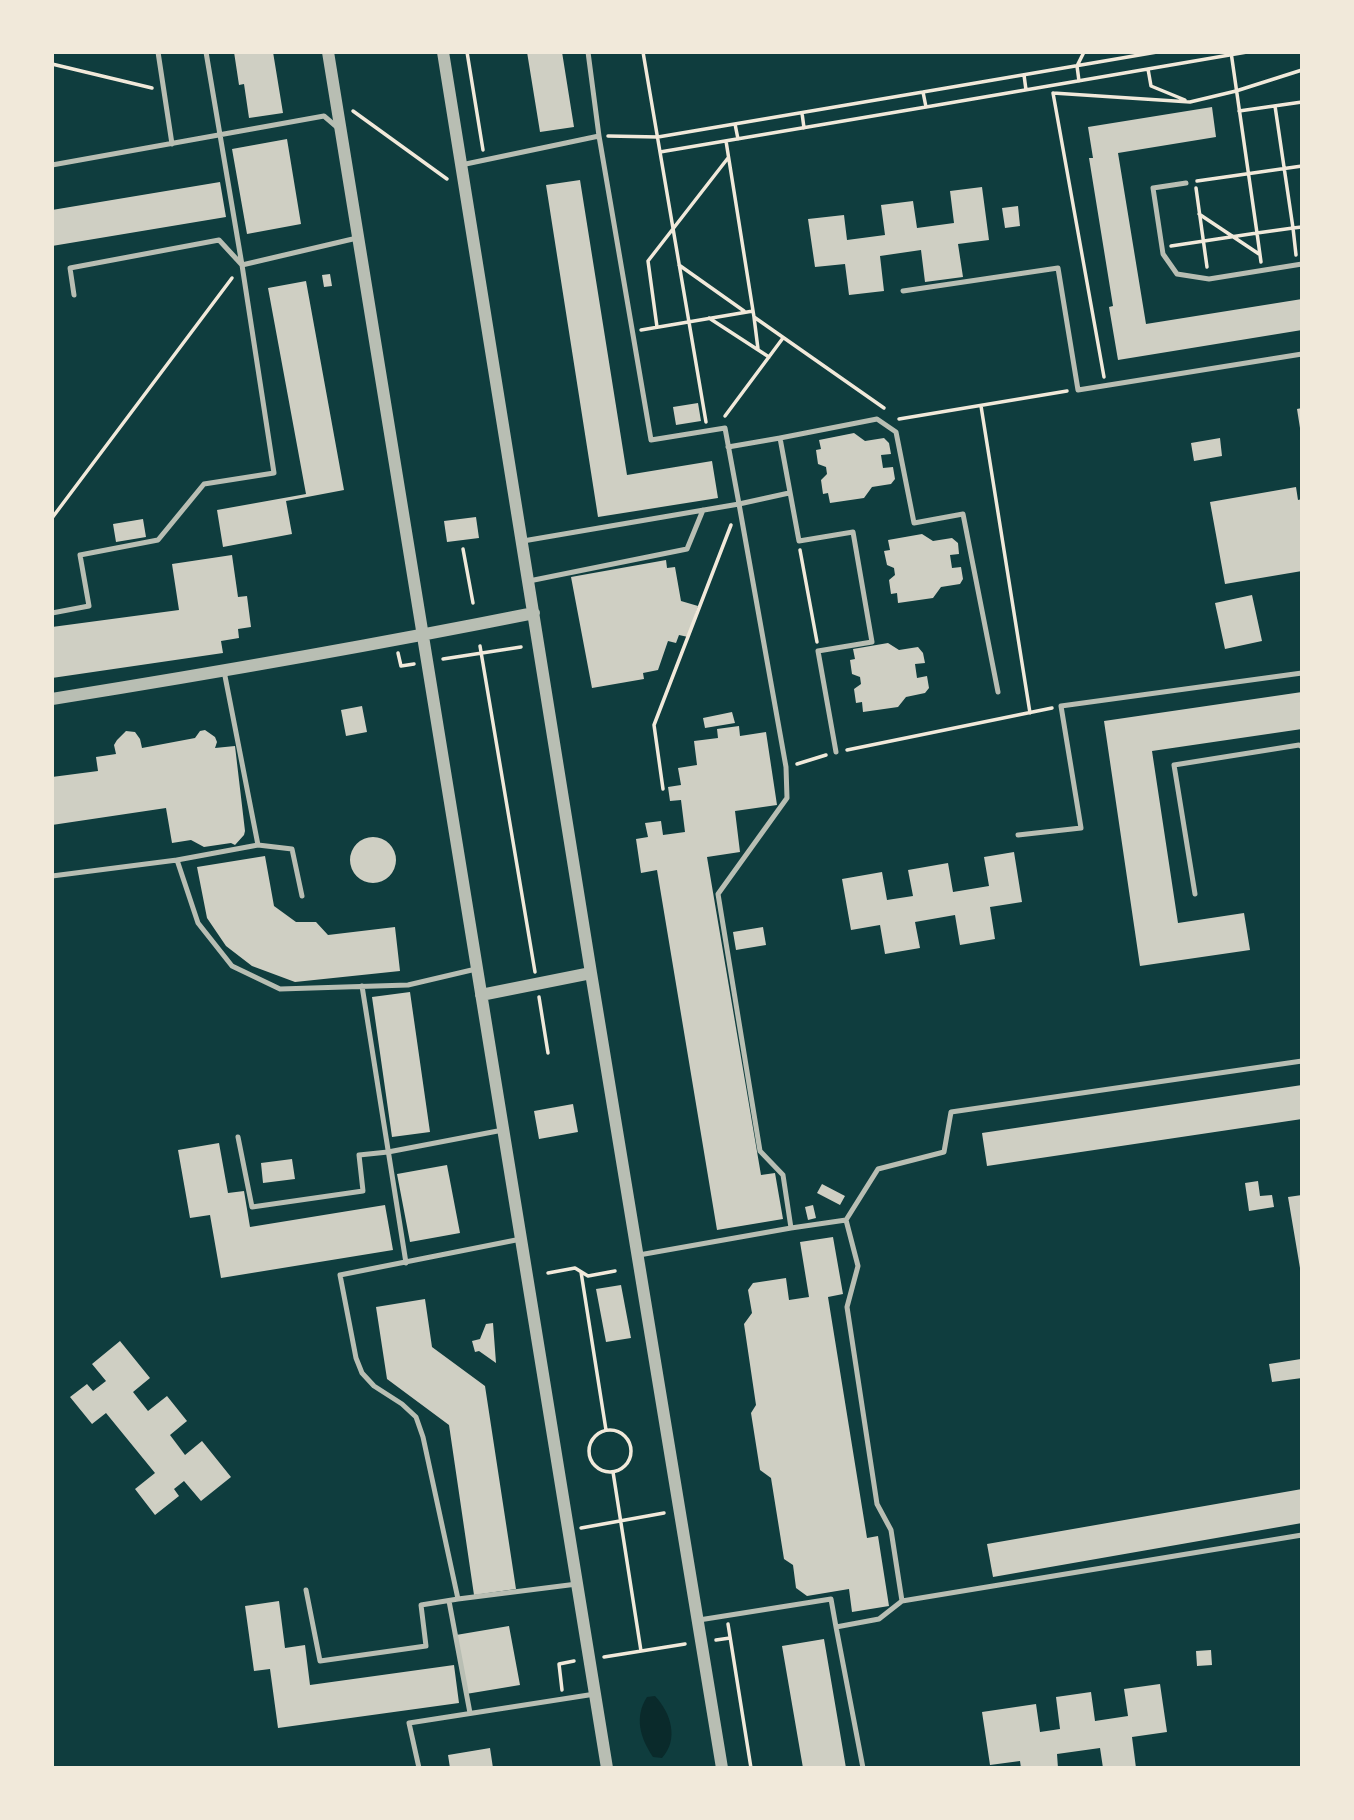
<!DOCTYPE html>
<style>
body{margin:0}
#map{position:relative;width:1354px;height:1820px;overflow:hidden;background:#0f3d3e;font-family:Literata,serif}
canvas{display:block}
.frame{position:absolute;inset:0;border:54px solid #f1e9da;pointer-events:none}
</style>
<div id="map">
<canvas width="1354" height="1820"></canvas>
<div class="frame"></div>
</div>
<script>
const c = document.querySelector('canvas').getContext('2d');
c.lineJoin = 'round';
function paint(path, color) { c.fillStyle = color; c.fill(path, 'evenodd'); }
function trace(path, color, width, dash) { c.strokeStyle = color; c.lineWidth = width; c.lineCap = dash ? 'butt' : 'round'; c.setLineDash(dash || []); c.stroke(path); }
const water = new Path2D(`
 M655 1696C671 1713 679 1739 662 1758L653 1757C640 1738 634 1717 647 1697Z`);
const building = new Path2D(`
 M234 52H273L283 113 249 118 244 84 239 85Z
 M527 52H562L574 127 540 132Z
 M1212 107 1216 137 1118 153 1146 324 1302 299V330L1118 360 1109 307 1113 306 1089 158H1093L1088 127Z
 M287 139 301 224 247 234 232 149Z
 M580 180 627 475 712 461 718 498 598 517 546 185Z
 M220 182 226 217 52 246V210Z
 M982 187 989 240 958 244 963 277 925 282 921 250 880 256 884 291 849 295 845 264 815 267 808 219 844 215 847 240 885 235 881 205 913 201 917 228 954 223 950 191Z
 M1018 206 1020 226 1005 228 1002 208Z
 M330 274 332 286 324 287 322 275Z
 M306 281 344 490 286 501 292 534 223 547 217 510 306 494 268 288Z
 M698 403 701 421 676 425 673 407Z
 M1302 408V428H1300L1297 409Z
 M854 433 865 441 884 438 889 443 891 454 881 455 883 468 893 467 895 479 891 484 872 487 864 498 830 503 828 493 823 494 821 480 827 474 826 467 818 464 816 450 821 449 819 440Z
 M1220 438 1222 456 1194 461 1191 443Z
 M1296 487 1298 500 1302 499V571L1225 584 1210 502Z
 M476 517 479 538 447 542 444 521Z
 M143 519 146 537 116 542 113 524Z
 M922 534 933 541 952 538 958 543 959 554 950 555 952 568 961 567 963 579 960 584 941 587 933 598 898 603 897 593 891 594 889 580 895 575 894 568 887 565 884 551 890 550 888 540Z
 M232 555 238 597 247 596 251 627 238 629 239 638 221 641 223 653 52 678V627L179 610 172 564Z
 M666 560 667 568 675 567 681 601 698 606 688 637 679 635 676 643 668 641 658 670 643 673 644 679 592 688 571 577Z
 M1252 595 1262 641 1225 649 1215 603Z
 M888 643 899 650 918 647 923 653 925 663 915 664 917 678 927 676 929 688 925 693 906 697 898 707 863 712 862 702 856 703 854 689 861 684 860 677 852 674 850 660 855 659 853 649Z
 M1302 692V729L1152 751 1178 923 1244 913 1250 950 1140 966 1104 721Z
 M362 706 367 732 346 736 341 710Z
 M732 712 735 723 705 728 703 718Z
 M739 726 740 736 766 732 777 805 735 811 740 852 707 857 761 1175 775 1173 783 1219 717 1230 657 870 641 873 636 839 648 837 645 823 661 821 663 835 685 832 681 800 670 801 668 787 681 785 678 768 697 765 694 741 718 738 717 729Z
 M205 730 215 737 217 742 215 748 235 746 245 831 244 835 235 845 231 843 204 847 191 840 172 843 166 808 52 825V777L98 771 96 757 116 754 114 745 117 740 126 731 135 732 140 739 142 748 195 738 200 731Z
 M350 860a23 23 0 1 1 46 0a23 23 0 1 1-46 0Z
 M1014 852 1022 902 990 907 995 939 960 945 955 915 915 922 920 948 885 954 880 925 851 930 842 879 882 872 887 900 913 896 908 870 948 863 953 892 989 886 984 857Z
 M265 856 274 906 296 922H316L328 935 395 927 400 971 295 982 252 966 226 946 207 918 197 867Z
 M763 927 766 945 736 950 733 932Z
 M410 992 430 1132 392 1137 372 997Z
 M1302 1085V1119L987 1166 982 1133Z
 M573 1104 578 1132 539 1139 534 1111Z
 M219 1143 228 1193 244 1191 250 1227 385 1205 393 1250 221 1278 210 1215 190 1218 178 1150Z
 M292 1159 295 1179 263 1183 261 1163Z
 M447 1165 460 1233 410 1242 397 1174Z
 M1258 1181 1260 1196 1272 1195 1274 1207 1249 1211 1245 1183Z
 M822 1184 845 1196 840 1205 817 1193Z
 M1302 1195V1268H1300L1288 1197Z
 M813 1205 816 1218 808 1220 805 1207Z
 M833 1237 843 1294 828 1297 867 1538 878 1536 889 1606 852 1612 849 1589 807 1596 796 1588 793 1565 784 1559 771 1478 760 1470 751 1413 756 1405 744 1324 752 1313 748 1290 753 1283 786 1278 789 1300 809 1297 800 1242Z
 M621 1285 631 1338 606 1342 596 1289Z
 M425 1299 432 1347 485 1386 516 1589 474 1595 449 1425 387 1379 376 1307Z
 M493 1323 496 1363 479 1351 475 1352 472 1341 480 1339 486 1324Z
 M120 1341 150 1378 133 1392 148 1411 167 1396 187 1421 170 1435 185 1455 202 1441 231 1477 201 1501 184 1481 174 1489 179 1496 155 1515 135 1489 155 1473 106 1413 92 1424 70 1397 87 1384 93 1391 106 1381 92 1364Z
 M1301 1359 1302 1378 1272 1382 1269 1364Z
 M1302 1489V1523L993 1577 987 1544Z
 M279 1601 285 1648 305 1645 310 1685 454 1665 459 1703 278 1728 270 1669 254 1671 245 1606Z
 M509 1626 520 1685 466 1694 456 1635Z
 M824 1639 846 1768H803L782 1646Z
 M1211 1650 1212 1665 1197 1666 1196 1651Z
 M1160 1684 1167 1732 1132 1737 1136 1768H1103L1100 1748 1057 1754 1058 1768H1021L1020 1761 990 1765 982 1712 1036 1704 1040 1732 1060 1729 1056 1697 1091 1692 1095 1721 1128 1716 1124 1689Z
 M490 1748 493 1768H450L448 1755Z`);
const path = new Path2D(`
 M467 52 483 150
 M643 52 660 152 926 107 923 92 1157 52
 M1231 52 1257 233 1293 228 1296 255
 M52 64 152 88
 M1148 69 1151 86 1185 100
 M1024 75 1026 90
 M1079 81 1077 66 1084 52
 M1053 93 1104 377
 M1053 93 1190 102 1236 91 1302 70
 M1275 106 1293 228 1302 227
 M926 107 1247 52
 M353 111 447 179
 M1239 111 1302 102
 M802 113 804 128
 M735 124 738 139
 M608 136 658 137 923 92
 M726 141 754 317 884 408
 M660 152 706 422
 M1197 181 1302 166
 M1196 188 1207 267
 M1199 214 1259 254
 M1171 246 1257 233 1261 262
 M679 265 744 311
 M754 317 758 349
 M709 318 769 357
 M657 327 648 261 728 158
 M641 330 753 311
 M981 406 1030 713
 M725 416 783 338
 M899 419 1067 391
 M52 518 232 278
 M463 549 473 603
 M800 550 817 642
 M480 646 535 972
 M398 653 401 666 414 664
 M443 659 521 647
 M847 750 1052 708
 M797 764 826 755
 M663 789 654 725 731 525
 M539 997 548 1053
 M581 1272 606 1430
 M548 1273 575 1268 588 1276 615 1271
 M589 1451a21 21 0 1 1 42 0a21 21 0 1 1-42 0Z
 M613 1472 641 1651
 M581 1528 664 1513
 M728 1624 751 1768
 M716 1640 730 1638
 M604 1657 685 1644
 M562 1690 559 1664 574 1661`);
const service = new Path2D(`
 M158 52 172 144
 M206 52 242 265
 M588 52 599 136
 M52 165 324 116 338 128
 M461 165 599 136 651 440 725 428 739 504 789 493
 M1186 183 1153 188 1163 254 1177 274 1209 279 1302 264
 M903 291 1058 268 1078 390 1302 354
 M74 295 70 268 219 240 242 265
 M780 438 877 419 896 432 914 523 963 514 998 692
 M728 447 780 438 799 541 853 532 872 642 818 651 836 752
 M523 541 739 504 786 767 787 798 718 894 760 1151 783 1175 791 1228
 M529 581 687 549 703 510
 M52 613 89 606 80 555 158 540 204 484 274 473 242 265 357 238
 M224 671 258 845 292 849 302 896
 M1018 835 1081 828 1061 706 1302 673
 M258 845 177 860 198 923 232 966 280 989 408 985 476 969
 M52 876 177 860
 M1195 894 1174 765 1299 745 1302 747
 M362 986 406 1263
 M238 1137 252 1207 363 1191 359 1155 388 1152 503 1130
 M846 1220 878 1169 944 1152 951 1112 1302 1061
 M521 1239 340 1275 356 1358 362 1373 374 1386 402 1404 416 1417 423 1437 458 1599 577 1584
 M639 1255 791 1228 846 1220 858 1266 847 1307 877 1504 891 1530 902 1601
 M306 1590 320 1661 426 1646 421 1605 458 1599
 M449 1601 470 1713
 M699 1620 831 1599 836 1627 879 1619 902 1601 1302 1535
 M836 1627 863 1768
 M419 1768 409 1723 595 1694`);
const tertiary = new Path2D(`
 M328 52 607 1768
 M443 52 591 973 722 1768
 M52 699C214 673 374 645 534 613
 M481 995 591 973`);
paint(water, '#0a2a2b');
paint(building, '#cfcfc3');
trace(path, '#f1e9da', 3.5);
trace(service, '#b8beb3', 5);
trace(tertiary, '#b8beb3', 12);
</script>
